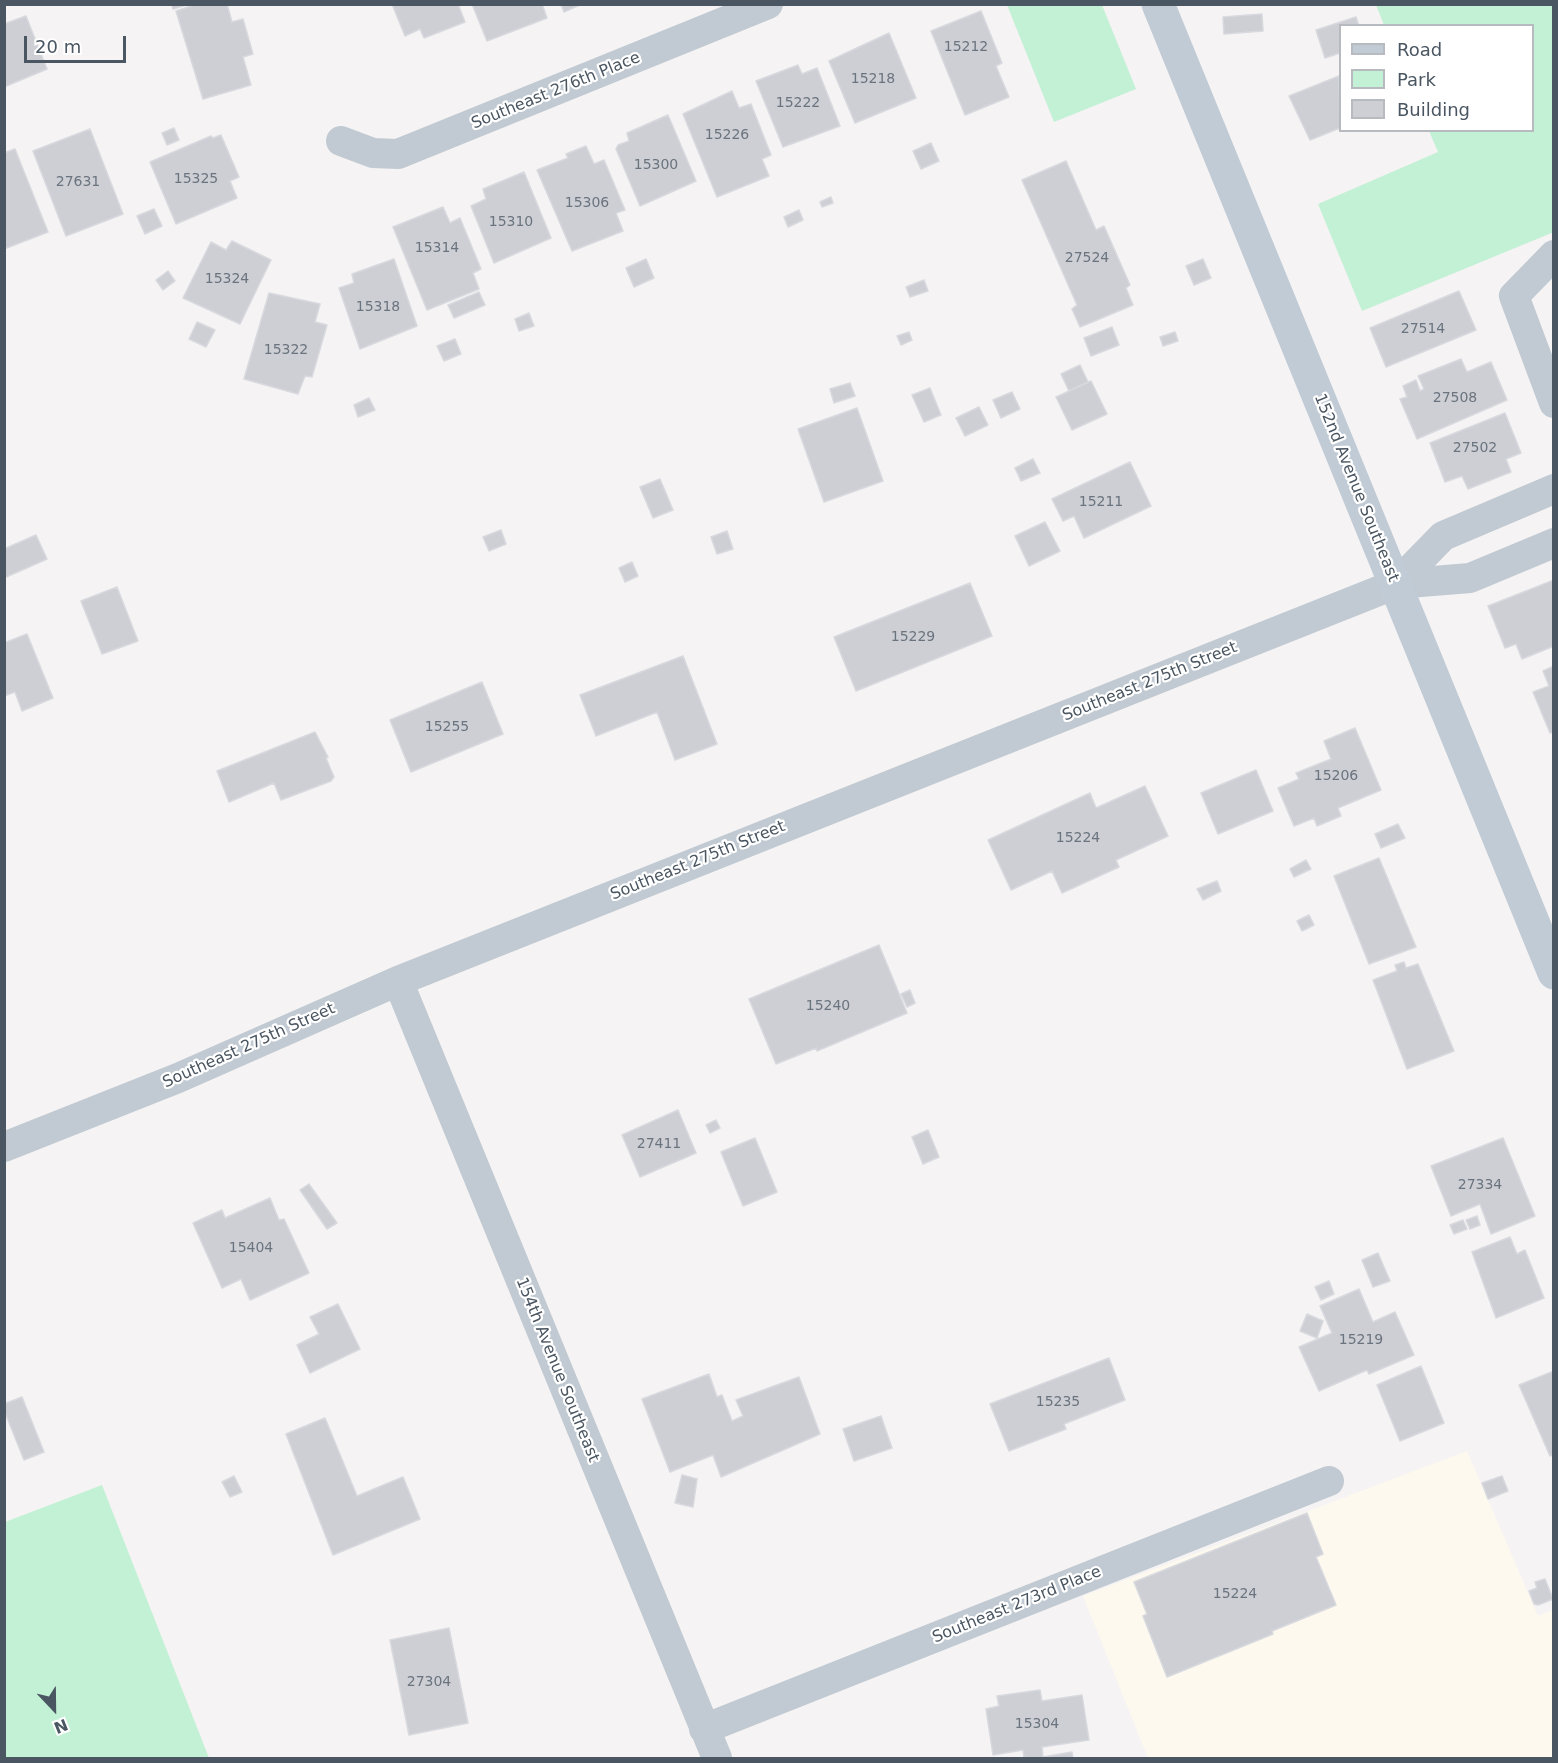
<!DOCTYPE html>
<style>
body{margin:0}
#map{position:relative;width:1558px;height:1763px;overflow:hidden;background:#f5f3f3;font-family:"DejaVu Sans",sans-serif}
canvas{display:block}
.frame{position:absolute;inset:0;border:6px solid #4a5661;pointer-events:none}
.legend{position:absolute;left:1339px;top:24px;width:195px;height:108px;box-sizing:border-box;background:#fff;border:2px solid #b7bbc0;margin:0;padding:8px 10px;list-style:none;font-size:18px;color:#4a5661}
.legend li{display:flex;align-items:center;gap:12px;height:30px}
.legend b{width:30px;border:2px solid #b7bbc0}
.north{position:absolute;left:24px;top:1679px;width:60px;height:60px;-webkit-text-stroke:4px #fff;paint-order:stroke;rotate:158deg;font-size:16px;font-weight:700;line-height:24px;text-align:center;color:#4a5661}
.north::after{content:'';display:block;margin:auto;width:21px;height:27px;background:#4a5661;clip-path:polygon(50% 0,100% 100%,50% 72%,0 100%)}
.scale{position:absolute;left:24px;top:36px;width:102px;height:27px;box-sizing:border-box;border:3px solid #4a5661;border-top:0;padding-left:8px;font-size:18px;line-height:21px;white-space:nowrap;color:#4a5661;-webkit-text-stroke:4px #fff;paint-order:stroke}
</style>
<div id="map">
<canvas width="1558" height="1763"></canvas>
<div class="frame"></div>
<ul class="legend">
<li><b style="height:8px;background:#c1cbd6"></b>Road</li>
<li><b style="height:16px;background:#c3f1d5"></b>Park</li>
<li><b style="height:16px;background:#cdcfd5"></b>Building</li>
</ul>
<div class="north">N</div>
<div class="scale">20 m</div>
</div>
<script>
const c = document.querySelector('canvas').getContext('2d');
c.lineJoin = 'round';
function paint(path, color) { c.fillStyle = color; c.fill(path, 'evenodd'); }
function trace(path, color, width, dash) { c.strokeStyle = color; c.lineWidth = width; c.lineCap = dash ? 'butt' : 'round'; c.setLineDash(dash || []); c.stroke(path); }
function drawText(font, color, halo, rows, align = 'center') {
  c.font = font + ' "DejaVu Sans",sans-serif'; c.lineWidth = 4.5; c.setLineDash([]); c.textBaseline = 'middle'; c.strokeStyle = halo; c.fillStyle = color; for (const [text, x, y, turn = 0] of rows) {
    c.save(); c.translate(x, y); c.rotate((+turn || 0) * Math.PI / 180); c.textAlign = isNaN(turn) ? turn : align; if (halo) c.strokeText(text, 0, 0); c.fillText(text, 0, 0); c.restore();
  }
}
const commercial = new Path2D(`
 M1467 1451 1538 1616 1553 1610V1758H1148L1083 1596Z`);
const green = new Path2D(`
 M1007 5H1102L1136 89 1054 122Z
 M1376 5H1553L1554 232 1362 311 1318 204 1438 152 1429 131 1532 130V26L1384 25Z
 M102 1485 209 1758H5V1522Z`);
const building = new Path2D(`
 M172 4H189L173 9Z
 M197 4H227L232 22 243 19 253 54 243 57 251 85 203 99 176 11Z
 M392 4H458L465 22 424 38 420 29 405 36Z
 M472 4H542L547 18 487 41Z
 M561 4H582L564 12Z
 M981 11 1002 63 996 66 1009 97 965 115 931 31Z
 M1262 14 1263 31 1224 34 1223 17Z
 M26 16 47 69 4 87V24Z
 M1356 17 1359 26H1340V53L1325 58 1316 30Z
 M889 33 916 98 855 123 829 61Z
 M798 65 802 74 817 68 840 126 783 147 756 81Z
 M1339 76 1340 128 1310 140 1289 96Z
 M732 91 739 108 751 104 771 155 762 159 769 176 717 197 683 114Z
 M668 115 696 181 640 206 616 149 618 145 629 141 627 133Z
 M174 128 179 140 167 145 162 133Z
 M90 129 123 214 66 236 33 151Z
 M221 135 239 177 230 181 237 198 176 224 150 162 211 136 213 138Z
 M931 143 939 161 921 169 913 151Z
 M586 146 594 164 604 160 625 210 616 213 623 231 572 251 537 170 568 158 566 154Z
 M15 149 48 232 4 249V153Z
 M1066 161 1096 230 1104 226 1130 285 1126 288 1133 305 1080 327 1072 309 1077 305 1022 180Z
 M524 172 551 238 494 263 471 206 486 199 483 189Z
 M831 197 833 203 822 207 820 202Z
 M443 207 450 223 460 218 481 269 473 273 479 289 427 310 393 227Z
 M154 209 162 226 145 234 137 216Z
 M799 210 803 220 788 227 784 217Z
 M232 241 271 260 240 324 183 298 211 242 226 250Z
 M394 259 417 326 360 349 339 288 354 283 352 274Z
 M646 259 654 278 634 287 626 268Z
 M1203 259 1211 278 1194 285 1186 266Z
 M168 271 175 281 163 290 156 280Z
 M924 280 928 291 910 297 906 287Z
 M1459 291 1476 330 1386 367 1370 328Z
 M479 292 485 305 454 318 448 305Z
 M269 293 320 304 315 322 327 325 312 377 305 376 298 394 244 379Z
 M529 313 534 326 519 331 515 319Z
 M197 322 215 330 206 347 189 339Z
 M1112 327 1119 345 1091 356 1084 338Z
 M909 332 912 340 901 345 897 336Z
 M1175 332 1178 341 1163 346 1160 337Z
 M455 339 461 354 444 361 437 346Z
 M1461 359 1467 372 1491 362 1507 400 1417 439 1400 399 1407 397 1403 386 1416 380 1420 391 1424 389 1418 376Z
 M1080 365 1088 382 1069 391 1061 374Z
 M1091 381 1107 414 1072 430 1056 397Z
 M850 383 855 396 834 403 830 389Z
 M930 388 941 415 924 422 912 395Z
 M1012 392 1020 409 1001 418 993 400Z
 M369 398 375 410 358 417 354 405Z
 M979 407 988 425 965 436 956 418Z
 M857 408 883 481 824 502 798 429Z
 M1505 413 1521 453 1506 459 1511 472 1468 489 1462 476 1445 482 1430 443Z
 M1033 459 1040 473 1021 481 1015 468Z
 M1130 462 1151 506 1084 538 1074 516 1063 521 1052 499Z
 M660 479 673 510 653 518 640 487Z
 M1045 522 1060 551 1029 566 1015 536Z
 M501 530 506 544 489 551 483 537Z
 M727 531 733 549 717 554 711 537Z
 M36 535 47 559 4 578V549Z
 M632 562 638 576 625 582 619 568Z
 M1554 580V646L1522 659 1516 644 1505 648 1488 606Z
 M970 583 992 636 856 691 834 637Z
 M117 587 138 641 102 654 81 601Z
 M27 634 53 698 22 711 15 692 4 696V643Z
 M683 656 717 744 675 760 657 712 596 736 580 695Z
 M1554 666V732L1550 733 1533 692 1549 686 1543 671Z
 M482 682 503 734 411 772 390 720Z
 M1355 728 1381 790 1338 808 1341 816 1317 826 1314 818 1294 826 1278 788 1299 779 1296 773 1331 759 1324 741Z
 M315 732 328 757 326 758 334 777 331 781 281 800 274 783 229 802 217 771Z
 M1256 770 1273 811 1218 834 1201 793Z
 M1145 786 1168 836 1116 860 1119 867 1062 893 1052 871 1011 890 988 840 1090 793 1096 808Z
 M1398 824 1405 838 1381 848 1375 834Z
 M1379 858 1416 947 1369 964 1334 876Z
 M1306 860 1311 869 1294 877 1290 869Z
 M1217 881 1221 891 1203 900 1197 889Z
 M1309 915 1314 925 1302 931 1297 921Z
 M879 945 907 1013 817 1051 816 1048 776 1064 749 999Z
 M1404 962 1406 968 1418 964 1454 1051 1407 1069 1373 980 1397 971 1395 965Z
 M910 990 915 1003 907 1007 901 994Z
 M678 1110 696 1153 640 1177 622 1135Z
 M716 1120 720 1128 710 1133 706 1125Z
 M928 1130 939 1157 923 1164 912 1137Z
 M755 1138 777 1192 743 1206 721 1152Z
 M1503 1138 1535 1216 1491 1234 1480 1204 1451 1216 1431 1166Z
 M309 1184 337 1223 327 1229 300 1190Z
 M270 1198 279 1220 284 1219 309 1273 250 1300 241 1279 222 1288 193 1223 222 1210 225 1218Z
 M1477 1216 1480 1225 1470 1229 1466 1220Z
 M1463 1220 1467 1229 1454 1234 1450 1225Z
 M1510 1237 1517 1254 1525 1250 1544 1298 1496 1318 1472 1252Z
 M1378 1253 1390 1281 1373 1287 1362 1260Z
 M1329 1281 1334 1294 1321 1300 1315 1287Z
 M1359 1289 1373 1322 1395 1312 1414 1355 1369 1374 1367 1370 1319 1391 1299 1347 1332 1333 1320 1306Z
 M338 1304 360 1349 310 1373 297 1345 319 1334 310 1317Z
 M1307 1314 1323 1321 1317 1338 1300 1331Z
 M1109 1358 1125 1400 1064 1424 1066 1429 1009 1451 990 1404Z
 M1421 1366 1444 1423 1400 1441 1377 1385Z
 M1554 1371V1454L1550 1456 1519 1385Z
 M709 1374 717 1397 722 1395 732 1421 743 1416 736 1400 799 1377 820 1434 721 1477 713 1455 670 1472 642 1399Z
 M22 1397 44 1452 24 1460 4 1410V1404Z
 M881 1416 892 1448 854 1461 843 1429Z
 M325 1418 357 1496 403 1477 420 1519 333 1555 286 1434Z
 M682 1475 697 1479 693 1507 675 1503Z
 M234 1476 242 1492 230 1497 222 1482Z
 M1502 1476 1508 1491 1488 1499 1482 1483Z
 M1307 1513 1323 1554 1316 1557 1336 1605 1272 1631 1273 1634 1167 1677 1143 1616 1147 1614 1134 1582Z
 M1545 1579 1553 1599 1538 1605 1534 1604 1529 1591 1537 1588 1535 1582Z
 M449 1628 468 1723 409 1735 390 1640Z
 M1040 1690 1042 1701 1082 1695 1089 1740 1042 1747 1043 1757 1072 1752 1073 1758H1024L1023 1750 993 1755 986 1709 999 1706 997 1696Z`);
const street = new Path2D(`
 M341 141 373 153 398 154 768 4
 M1554 255 1514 296 1554 403
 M1396 584 1443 536 1554 489
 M398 981 717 1758
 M4 1147 178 1078 398 981 1396 584 1470 578 1554 543
 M704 1729 1329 1481`);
const secondary = new Path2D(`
 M1158 4 1554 973`);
const numberNames = [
 ["15212",966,47],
 ["15218",873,79],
 ["15222",798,103],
 ["15226",727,135],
 ["15300",656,165],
 ["15325",196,179],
 ["27631",78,182],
 ["15306",587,203],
 ["15310",511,222],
 ["15314",437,248],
 ["27524",1087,258],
 ["15324",227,279],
 ["15318",378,307],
 ["27514",1423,329],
 ["15322",286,350],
 ["27508",1455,398],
 ["27502",1475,448],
 ["15211",1101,502],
 ["15229",913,637],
 ["15255",447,727],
 ["15206",1336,776],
 ["15224",1078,838],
 ["15240",828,1006],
 ["27411",659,1144],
 ["27334",1480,1185],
 ["15404",251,1248],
 ["15219",1361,1340],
 ["15235",1058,1402],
 ["15224",1235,1594],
 ["27304",429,1682],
 ["15304",1037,1724]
];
const streetNames = [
 ["Southeast 276th Place",556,91,-22],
 ["152nd Avenue Southeast",1356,488,68],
 ["Southeast 275th Street",1150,682,-22],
 ["Southeast 275th Street",698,861,-22],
 ["Southeast 275th Street",249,1046,-24],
 ["154th Avenue Southeast",557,1370,68],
 ["Southeast 273rd Place",1017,1605,-22]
];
paint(commercial, '#fdf9ef');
paint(green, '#c3f1d5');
paint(building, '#cdcfd5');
trace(building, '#d7d9de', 1.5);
trace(street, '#c1cad2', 30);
trace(secondary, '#c1cbd6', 33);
drawText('14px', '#6b747e', null, numberNames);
drawText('16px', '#4a5661', '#fff', streetNames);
</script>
